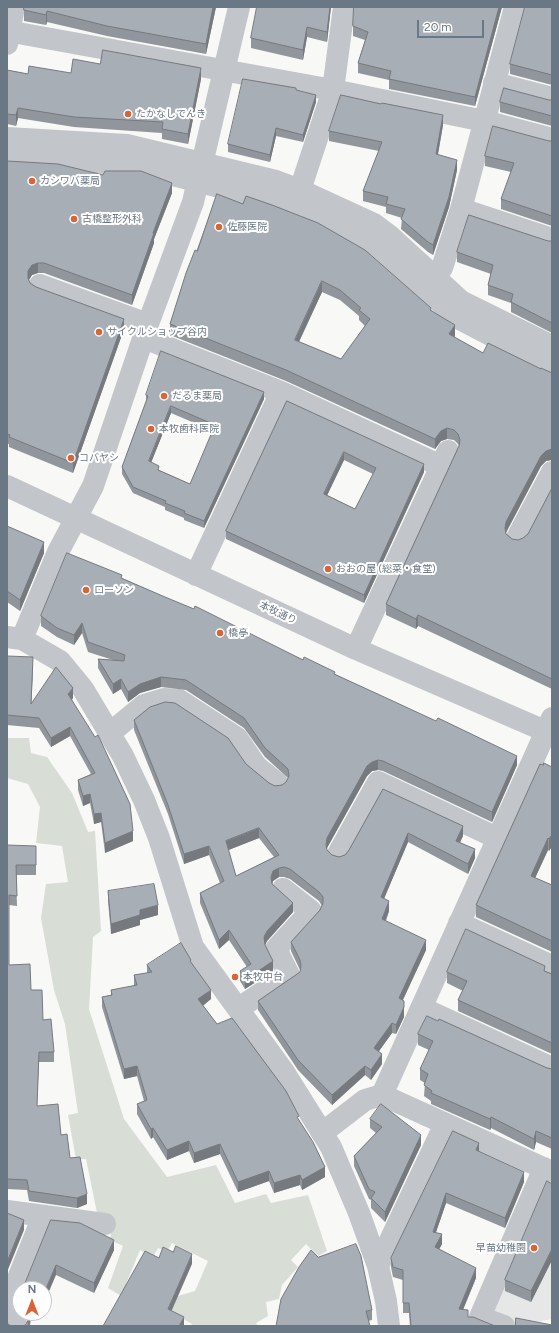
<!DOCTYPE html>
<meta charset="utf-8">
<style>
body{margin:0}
#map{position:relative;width:559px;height:1333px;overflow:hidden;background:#f8f8f6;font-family:Figtree,sans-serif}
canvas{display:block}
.frame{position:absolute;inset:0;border:8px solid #6a7785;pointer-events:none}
.north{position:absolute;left:12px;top:1281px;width:40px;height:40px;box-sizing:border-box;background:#fff;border:1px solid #c3c9ce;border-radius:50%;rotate:0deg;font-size:11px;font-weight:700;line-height:16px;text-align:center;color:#6a7785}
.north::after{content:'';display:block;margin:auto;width:14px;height:18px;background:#d86537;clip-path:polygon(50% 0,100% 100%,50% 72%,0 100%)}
.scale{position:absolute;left:417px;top:20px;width:67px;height:18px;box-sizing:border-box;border:2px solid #6a7785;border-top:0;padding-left:5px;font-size:12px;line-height:14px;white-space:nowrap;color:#6a7785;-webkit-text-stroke:3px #fff;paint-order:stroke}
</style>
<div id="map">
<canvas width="559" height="1333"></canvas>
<div class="frame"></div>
<div class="north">N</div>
<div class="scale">20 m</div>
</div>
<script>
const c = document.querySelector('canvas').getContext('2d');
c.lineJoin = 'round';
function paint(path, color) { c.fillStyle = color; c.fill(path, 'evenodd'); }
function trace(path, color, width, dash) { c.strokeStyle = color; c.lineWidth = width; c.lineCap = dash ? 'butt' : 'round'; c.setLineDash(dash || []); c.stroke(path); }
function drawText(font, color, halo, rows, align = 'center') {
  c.font = font + ' Figtree,"Noto Sans JP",sans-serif'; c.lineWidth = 4; c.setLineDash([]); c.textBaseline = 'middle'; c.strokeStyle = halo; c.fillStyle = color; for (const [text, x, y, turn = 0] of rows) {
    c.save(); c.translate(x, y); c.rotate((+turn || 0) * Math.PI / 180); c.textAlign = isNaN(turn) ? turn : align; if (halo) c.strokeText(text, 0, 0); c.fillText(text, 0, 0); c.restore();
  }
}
const built = new Path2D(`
 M552 1185V1319L518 1326 489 1312Z`);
const green = new Path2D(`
 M7 738H29L31 753 47 757 72 793 88 832 95 831 101 931 93 937 89 1009 124 1119 167 1177 216 1165 235 1203 266 1194 271 1203 308 1195 327 1251 318 1256 306 1244 291 1260 298 1267 282 1285 279 1299 266 1302 268 1316 256 1323 258 1326H191L192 1324 162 1307 178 1296 195 1291 208 1261 172 1243 167 1252 158 1248 153 1257 140 1250 126 1284 145 1294 139 1307 108 1288 123 1246 110 1240 113 1217 97 1213 86 1159H76L68 1115 78 1113 65 1024 54 990 41 918 46 884 68 882 62 846 36 843 40 807 28 784 7 778Z`);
const minor = new Path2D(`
 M7 31 333 90 484 121 552 139
 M7 44 14 7
 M494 83 552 98
 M7 138 127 145 276 181 300 190 374 224 390 236 461 301 552 346
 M7 156 134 165 290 205 363 238 383 251 456 317 517 349 552 365
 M300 190 333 90 344 7
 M461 209 552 239
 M434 277 442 268 461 209 515 7
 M40 285 148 324
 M144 338 281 392 441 466
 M7 486 356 649 552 734
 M517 538 552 472
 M196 575 281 392
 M7 637 22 639 60 661 83 689 123 756 144 800 159 838 193 947 284 1072 331 1147 359 1213 378 1266 386 1301 389 1326
 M22 639 58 552 93 486 148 324 193 202 239 7
 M356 649 448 451
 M110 733 144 705 164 699 179 700 237 738 256 766 277 783
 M338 854 378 782 497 838
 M459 923 552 966
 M239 1008 289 975 276 949 311 911 283 889
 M422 1008 552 1068
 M382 1095 552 718
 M322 1133 365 1100 382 1095 552 1172
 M7 1211 105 1224
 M378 1266 445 1124
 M7 1306 43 1216
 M7 1318 17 1326
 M504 1326 480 1317 544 1168`);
const wall = new Path2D(`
 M216 7 206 54 107 36 47 22 46 25 24 21V10Z
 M257 7H331L327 42 307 37 303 60 251 48V38Z
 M354 7H502L475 106 389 89V80L358 73V63L365 40 353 36V26Z
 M552 7V85L510 74V64Z
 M100 64 201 79 188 144 162 139V133L74 127 18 118 16 126 7 124V70L28 74 71 73Z
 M549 100H552V126L500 112V102Z
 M316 102 303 142 276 136 270 162 228 152V144Z
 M443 125 438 155 457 170 449 207 433 255 428 252 401 229 402 218 386 213V207L363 201V191L379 151 329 141V131Z
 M549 141H552V226L501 209V199L511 172 485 166V156Z
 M7 161 172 193 154 239V243L132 305 44 273H38L32 275 29 280 30 283 36 287 124 329 73 473 9 447V444H7Z
 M217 194 431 310 455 336 454 337 483 353 541 369 552 373V460L546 461 541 466 506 533V534L512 539 518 540 523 538 528 534 552 488V689L418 626 416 629 386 615V604L459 446 458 444 454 440 447 439 441 441 435 449 286 381 170 335V324ZM322 292 340 300 359 316V320L365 326 341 359 299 342Z
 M548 241H552V333L511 312V303L488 295V285L491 274 457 262V252Z
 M146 395 264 399 204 528 184 520V518L165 510V507L133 493 122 474V467L146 402ZM171 413 213 431 190 484 159 470 151 462Z
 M287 401 424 472 364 603 226 539V531ZM344 460 373 474 355 509 327 495Z
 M7 526 44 553 20 611 7 602Z
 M122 578 335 674 517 765 492 822 383 771 378 770 372 771 367 776 327 848V850L332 855 339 857 345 855 349 850 383 789 463 836 460 842 475 858 468 874 408 842 384 898 389 911 386 921 426 950 403 1000 404 1017 396 1034 392 1033 379 1051 382 1064 371 1080 365 1075 332 1105 298 1070 258 1010V1001L300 972V970L291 951V942L320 910 322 906 319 901 290 879 284 877H279L273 881 272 885 293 912 267 941 265 945 273 971 245 989 240 981V971L247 967 229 940 219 949 200 903V893L220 883 209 855 184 864 168 814 134 730V720L246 764 269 783 275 786 282 785 286 782 288 778 265 757 244 728 186 690 161 687 140 693 128 702 121 689 113 694 98 668V659L113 660 88 652 82 633 74 645 57 637 41 626V616ZM259 838 274 857 236 876 228 850Z
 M7 656 33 666 31 703 73 698 72 700 133 841 105 853 101 822 94 824 90 803 83 806 78 790V780L91 774 70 736 51 747 39 728 7 725Z
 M543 765 552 767V848H551L549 851 548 850 535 878 552 885V952L476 917V905Z
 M7 845 36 856V875H16L17 906 9 905V965L31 990 43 1020 54 1052V1062H39L37 1106 61 1135 87 1204 77 1208 29 1201 27 1190 7 1189Z
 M108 891 158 915 140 920V925L111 934 108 901Z
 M191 963 211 999 203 1006 217 1024 299 1120 325 1177 302 1190 300 1185 274 1193 269 1181 238 1192 220 1154 194 1163 189 1151 167 1160 153 1137 151 1139 137 1114V1104L144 1101 137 1076 124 1079 102 1007V997L111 995V990L134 986V975L147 973V965Z
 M545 971 552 974V1054L458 1011V1000L463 991 447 983V972Z
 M418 1034 552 1069V1149L536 1142 534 1150 491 1128 490 1130 431 1104V1101L424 1096 425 1083 420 1080V1069L429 1050 418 1045Z
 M370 1119 421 1145 385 1222 371 1208V1200L369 1199 354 1166V1156L376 1133 370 1128Z
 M479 1151 524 1182 505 1228 446 1203 436 1232 442 1244 439 1249 476 1278 463 1310 468 1317 495 1326H410L409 1313H403V1280L393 1277 391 1267V1258Z
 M552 1184V1260L531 1302 505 1291V1280Z
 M51 1220 114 1250 94 1293 56 1275Z
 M20 1297V1313L18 1311V1301Z
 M372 1310V1320L368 1321 276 1326Z
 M20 1313H40L37 1320 31 1318 30 1326 26 1324 28 1321Z`);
const shadedWall = new Path2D(`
 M213 7H216L206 54V44Z
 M330 7H331L327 42V32Z
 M499 7H502L475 106V97Z
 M47 11V22L46 25V15Z
 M307 27V37L303 60V50Z
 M201 68V79L188 144V134Z
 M316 95V102L303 142V135Z
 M18 108V118L16 126V115Z
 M443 115V125L436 164V154Z
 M276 128V136L270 162V155Z
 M457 160V170L449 207 433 255V245Z
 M172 183V193L154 239V243L132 305V295L153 233Z
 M38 263V273L32 275 28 281V288V271L32 265Z
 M322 281V292L295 350V340Z
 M124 319V329L73 473V463Z
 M455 325V336L449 344V334Z
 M264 392V399L204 528V521Z
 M171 406V413L149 468V461Z
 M447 428V439L441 441 435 449V439L441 431Z
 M551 449V460L546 461 541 466 506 532 505 528 506 522 541 456 546 451Z
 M344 452V460L324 502V494Z
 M424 464V472L364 603V595Z
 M44 542V553L20 611V600Z
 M418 615V626L416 629V619Z
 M82 623V633L74 645V635Z
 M33 657V666L31 714V704Z
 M161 677V687L140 693 128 702V692L140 684Z
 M121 679V689L113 694V684Z
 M73 688V698L68 704V694Z
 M70 727V736L51 747V738Z
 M517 756V765L492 822V812Z
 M378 760V770L372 771 367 776 327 848 326 855V845L327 838 367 766 372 762Z
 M90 794V803L83 806V796Z
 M101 813V822L94 824V814Z
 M463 826V836L456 850V841Z
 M259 828V838L226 851V841Z
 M133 831V841L105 853V843Z
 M408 833V842L381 906V897Z
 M551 836V848L549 851V839Z
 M548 838V850L531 887V876Z
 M209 846V855L184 864V854Z
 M475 849V858L468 874V864Z
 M279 868V877L273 881 271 887V877L273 871Z
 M389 901V911L382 929V919Z
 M293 903V912L267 941 264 947V937L267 931Z
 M158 905V915L140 920V925L111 934V924L140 910Z
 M229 930V940L219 949V940Z
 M426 940V950L399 1008V998Z
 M273 961V971L245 989V980Z
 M211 990V999L198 1009V999Z
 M404 1001V1017L396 1034V1025Z
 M392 1023V1033L374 1058V1048Z
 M382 1054V1064L371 1080V1070Z
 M137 1066V1076L124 1079V1069Z
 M365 1066V1075L332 1105V1095Z
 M491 1117V1128L490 1130V1119Z
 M153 1128V1137L151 1139V1129Z
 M536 1131V1142L534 1150V1139Z
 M421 1135V1145L385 1222V1212Z
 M189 1141V1151L167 1160V1150Z
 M479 1143V1153L476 1150Z
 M220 1144V1154L194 1163V1153Z
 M325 1167V1177L302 1190V1180Z
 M269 1171V1181L238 1192V1182Z
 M524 1172V1182L505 1228V1218Z
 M300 1175V1185L274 1193V1183Z
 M446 1193V1203L433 1241V1232Z
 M87 1194V1204L77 1208V1198Z
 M24 1220V1230L7 1272V1262Z
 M442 1234V1244L435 1257V1247Z
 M114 1240V1250L94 1293V1283Z
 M552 1249V1260L531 1302V1291Z
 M192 1254V1264L168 1319V1309Z
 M56 1265V1275L44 1303V1293Z
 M476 1268V1278L459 1319V1309Z
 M30 1313H31V1318L29 1326V1317Z
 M37 1313H40L37 1320Z
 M184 1317V1326H179Z`);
const building = new Path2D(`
 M24 7H213L206 44 107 26 47 11 46 15 24 10Z
 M257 7H330L327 32 307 27 303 50 251 38Z
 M354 7H499L475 97 389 79 391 71 358 63 368 32 353 26Z
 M525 7H552V75L510 64Z
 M103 50 201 68 188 134 162 129 163 122 74 117 18 108 16 115 7 114V70L28 74 29 66 71 73 73 59 100 64Z
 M243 79 296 88V90L316 95 303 135 276 128 270 155 228 144Z
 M504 88 549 100H552V116L500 102Z
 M341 95 381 104 382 103 443 115 436 154 457 160 449 197 433 245 428 242 401 219 405 209 386 204 388 197 363 191 382 142 329 131Z
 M493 126 549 141H552V216L501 199 514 163 485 156Z
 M7 161 58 164 103 175 105 171H141L172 183 153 233H154L132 295 44 263H38L32 265 28 271V278L30 283 36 287 124 319 73 463 9 437 10 435 7 434Z
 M217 194 243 204 246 196 272 205 318 223 365 250 431 308 430 310 455 325 449 334 483 353 488 343 541 369V368L552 373V449L546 451 541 456 506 522 505 528 506 534 512 539 518 540 523 538 528 534 552 488V679L418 615 416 619 386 604 459 446 460 440 458 434 454 430 447 428 441 431 435 439 286 370 170 324 186 273 195 250 197 251ZM322 281 340 290 361 308 359 310 370 319 341 359 295 340Z
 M469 215 548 241H552V323L511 302 513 294 488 285 493 265 457 252Z
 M161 351 264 392 204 521 184 513 185 511 165 503 166 501 133 487 122 467 148 396 146 395ZM171 406 215 425 190 484 158 470 159 466 149 461Z
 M287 401 424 464 364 595 226 531ZM344 452 376 468 355 509 324 494Z
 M7 526 44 542 20 600 7 591Z
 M67 553 122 575 121 578 165 597 194 609 195 606 303 660 304 657 335 672 334 674 382 696 436 721 438 718 517 756 492 812 383 761 378 760 372 762 367 766 327 838 326 845 327 850 332 855 339 857 345 855 349 850 383 789 463 826 456 841 475 849 468 864 408 833 381 897 389 901 382 919 426 940 399 998 404 1001V1007L396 1025 392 1023 374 1048 382 1054 371 1070 365 1066 332 1095 298 1060 258 1001 300 972 301 966 300 960 291 942 320 910 323 903V897L319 892 290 869 284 867 279 868 273 871 271 877 272 884 293 903 267 931 264 937 265 945 273 961 245 980 240 971 251 964 229 930 219 940 200 893 224 881 209 846 184 854 168 805 134 720 150 707 165 702 175 703 228 738 246 764 269 783 275 786 282 785 286 782 289 776 288 769 265 748 244 718 186 680 161 677 140 684 128 692 121 679 113 684 98 659 124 661 125 655 88 642 82 623 74 635 57 628 41 616ZM259 828 279 855 236 876 226 841Z
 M7 656 33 657 31 704 56 667 73 688 68 694 95 737 98 735 130 804 133 831 105 843 101 813 94 814 90 794 83 796 78 780 95 773 70 727 51 738 39 718 7 715Z
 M544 763 552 767V836H551L549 839 548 838 531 876 552 885V941L476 905 540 764 543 765Z
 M7 845 36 846V865H16L17 896 9 895V965L30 964 31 990H42L43 1020 51 1019 54 1052H39L37 1106 58 1104 61 1135 67 1134 70 1158 80 1157 87 1194 77 1198 29 1191 27 1180 7 1179Z
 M154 884 158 905 140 910V915L111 924 108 891Z
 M466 929 545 966 544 971 552 974V1043L458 1000 467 981 447 972Z
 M181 943 191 960 190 961 211 990 198 999 217 1024 232 1018 286 1091 299 1116 297 1117 313 1142 325 1167 302 1180 300 1175 274 1183 269 1171 238 1182 220 1144 194 1153 189 1141 167 1150 153 1128 151 1129 137 1104 147 1100 137 1066 124 1069 102 997 112 995 111 990 137 985 134 975 152 972 147 965Z
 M427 1016 438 1021 439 1019 547 1068 552 1069V1138L536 1131 534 1139 491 1117 490 1119 431 1093 432 1091 424 1085 428 1074 420 1069 433 1041 418 1034Z
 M381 1104 421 1135 385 1212 371 1198 375 1192 369 1189 354 1156 382 1127 370 1119Z
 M453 1131 479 1143 476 1150 524 1172 505 1218 446 1193 433 1232 442 1234 435 1247 476 1268 459 1309 468 1310V1317H473L495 1326H411L409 1303H403V1270L393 1267 391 1258Z
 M547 1181 552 1184V1249L531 1291 505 1280Z
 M7 1213 24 1220 7 1262Z
 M51 1220 80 1223 114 1240 94 1283 56 1265 44 1293V1289H23Z
 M356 1244 361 1256 372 1310 366 1311 370 1326H276L281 1299 299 1267 311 1250 318 1257Z
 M176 1246 192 1254 168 1309 184 1317 179 1326H103L145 1251 159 1258 163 1247 173 1252Z
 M516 1318 552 1325V1326H513H515Z
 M29 1319 28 1326H24L26 1324Z
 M7 1323 11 1326H7Z`);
const markers = [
 [128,114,4,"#d86537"],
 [32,181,4,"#d86537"],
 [74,219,4,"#d86537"],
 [219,227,4,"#d86537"],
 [99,332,4,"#d86537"],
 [164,396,4,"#d86537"],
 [151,429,4,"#d86537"],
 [71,458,4,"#d86537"],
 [328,569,4,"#d86537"],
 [86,590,4,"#d86537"],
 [220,633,4,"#d86537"],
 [235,977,4,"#d86537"],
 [534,1248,4,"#d86537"]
];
const poiNames = [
 ["たかなしでんき",136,114],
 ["カシワバ薬局",40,181],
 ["古橋整形外科",82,219],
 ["佐藤医院",227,227],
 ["サイクルショップ谷内",107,332],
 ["だるま薬局",172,396],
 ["本牧歯科医院",159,429],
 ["コバヤシ",79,458],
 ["おおの屋 (総菜・食堂)",336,569],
 ["ローソン",94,590],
 ["橋亭",228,633],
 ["本牧中台",243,977],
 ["早苗幼稚園",526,1248,"right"]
];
const streetNames = [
 ["本牧通り",278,613,25]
];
paint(built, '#e6e7e7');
paint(green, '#d8ddd6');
trace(minor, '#c2c5c9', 22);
paint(wall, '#90969c');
paint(shadedWall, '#767a7f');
paint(building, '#a8aeb5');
trace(building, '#767a7f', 1);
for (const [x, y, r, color] of markers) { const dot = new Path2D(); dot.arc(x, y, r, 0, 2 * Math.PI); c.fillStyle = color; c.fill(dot); trace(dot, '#fff', 1.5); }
drawText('10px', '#6a7785', '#fff', poiNames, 'left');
drawText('10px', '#6a7785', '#fff', streetNames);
</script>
